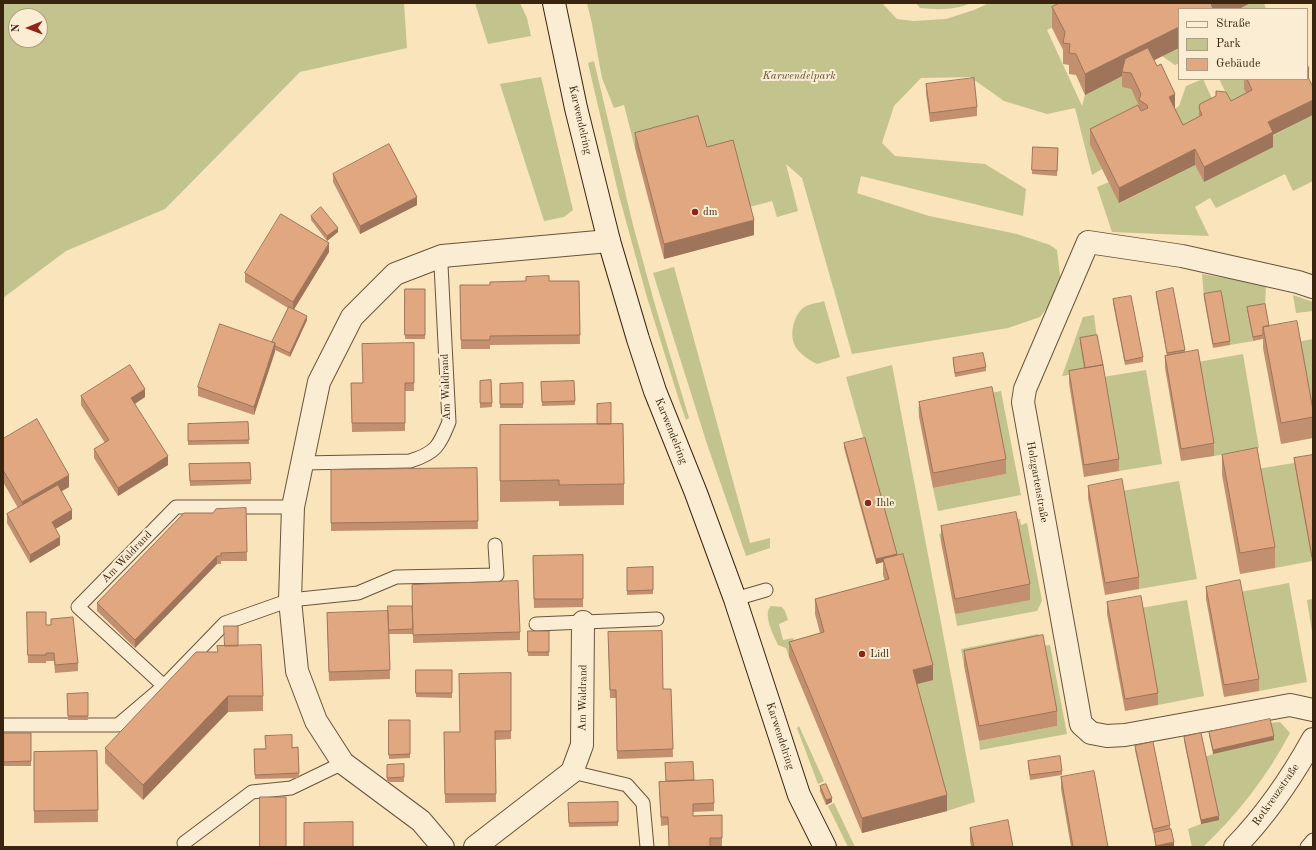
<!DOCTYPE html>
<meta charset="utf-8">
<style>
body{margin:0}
#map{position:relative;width:1316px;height:850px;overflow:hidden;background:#f9e4bb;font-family:"Old Standard TT",serif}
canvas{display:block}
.frame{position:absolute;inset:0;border:4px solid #392410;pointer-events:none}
.legend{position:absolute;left:1178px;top:8px;width:130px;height:72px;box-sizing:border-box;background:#fbedd3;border:1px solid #ad9d85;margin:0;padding:5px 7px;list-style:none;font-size:12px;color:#392410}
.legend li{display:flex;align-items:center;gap:8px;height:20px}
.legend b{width:20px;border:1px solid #ad9d85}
.north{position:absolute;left:8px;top:8px;width:40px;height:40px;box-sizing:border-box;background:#fbedd3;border:1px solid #ad9d85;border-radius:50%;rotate:269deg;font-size:11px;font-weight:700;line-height:16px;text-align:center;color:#392410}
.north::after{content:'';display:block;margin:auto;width:14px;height:18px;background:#8f2418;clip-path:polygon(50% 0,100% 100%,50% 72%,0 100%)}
</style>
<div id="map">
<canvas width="1316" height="850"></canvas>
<div class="frame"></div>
<ul class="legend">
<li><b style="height:5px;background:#fbedd3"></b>Straße</li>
<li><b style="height:11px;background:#c2c38d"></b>Park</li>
<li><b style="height:11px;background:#e1a781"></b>Gebäude</li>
</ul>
<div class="north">N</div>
</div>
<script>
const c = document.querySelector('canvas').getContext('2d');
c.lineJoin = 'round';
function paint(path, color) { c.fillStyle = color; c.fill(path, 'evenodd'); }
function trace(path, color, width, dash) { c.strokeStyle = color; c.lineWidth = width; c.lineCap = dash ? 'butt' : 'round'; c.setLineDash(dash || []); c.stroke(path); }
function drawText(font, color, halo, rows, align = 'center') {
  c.font = font + ' "Old Standard TT",serif'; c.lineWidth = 4; c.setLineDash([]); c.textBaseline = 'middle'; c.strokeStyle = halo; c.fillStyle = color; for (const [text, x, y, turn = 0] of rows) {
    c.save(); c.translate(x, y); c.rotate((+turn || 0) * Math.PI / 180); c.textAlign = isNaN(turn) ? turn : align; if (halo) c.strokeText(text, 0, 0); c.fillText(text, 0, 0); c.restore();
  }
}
const green = new Path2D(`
 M3 3H404L407 48 300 72 165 209 66 251 3 298ZM16 16H40V40H16Z
 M475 3H520L527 18 531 36 488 44Z
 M587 3H882L897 19 913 21 946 19 974 10 989 3H1084L1088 10 1047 30 1082 106 1085 95 1125 74 1131 89 1147 120 1090 145 1102 169 1092 175 1075 108 1047 114 1004 101 970 77 921 78 894 106 882 143 895 156 985 164 1026 189 1023 216 861 176 857 193 929 216 1017 234 1050 245 1057 250 1061 284 1056 297 1040 317 1008 328 852 354 802 178 786 164 798 211 777 217 772 201 746 208 707 162 698 131 635 148 624 105 614 108 602 78 592 24Z
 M916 3H971C955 10 938 10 920 8Z
 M1251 3H1264L1266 9H1239Z
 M1179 48V63L1175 65 1162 56Z
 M594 61 633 225 655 305 689 418 686 420 679 400 646 294 618 192 588 63Z
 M541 77 573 210 564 217 544 221 500 84Z
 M1203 79 1214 103 1183 140 1175 109 1179 106 1186 86Z
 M1219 79H1265L1252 105 1236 113Z
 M1313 115V181L1293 191 1285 174 1216 208 1210 198 1195 207 1209 236 1112 232 1097 187 1109 182 1120 203 1195 165 1205 182 1268 138Z
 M674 267 750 543 770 538V548L746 556 708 447 653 273Z
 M1202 274 1266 285 1265 308 1247 312 1253 341 1230 345 1221 295 1204 298Z
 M1293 295 1313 302V311L1296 313Z
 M824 301 840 357 817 364C809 360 803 356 797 349 788 337 793 317 803 308 808 304 818 303 824 301Z
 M1094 315 1097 339 1085 372 1062 376 1083 317Z
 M1313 339V431L1297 342Z
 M1243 354 1259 448 1214 456 1198 362Z
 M892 365 975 802 947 811 913 685 932 680 846 377Z
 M1146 370 1162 464 1119 471 1103 377Z
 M1001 391 1021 495 938 511 933 488 1006 474 992 403 919 417 918 407Z
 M1294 463 1312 561 1275 568 1257 469Z
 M1179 481 1197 579 1139 589 1122 491Z
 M1020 519 1021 525 1027 523 1042 601 1037 611 957 626 955 614 1016 527 941 542 939 534Z
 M1289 583 1307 682 1259 691 1240 592Z
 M1313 599V638L1307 600Z
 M1187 600 1204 696 1158 705 1141 608Z
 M771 606 782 607 785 611 788 620 779 624 783 640 793 638 798 654 789 657 786 648 778 645C774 636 762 614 771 606Z
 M1038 634 1041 646 1050 645 1067 734 980 750 979 741 1057 726 1043 651 964 666 961 649Z
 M1280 722 1290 733C1268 775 1238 814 1203 847H1192L1188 829 1201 824 1205 757 1213 754 1273 740 1270 723Z
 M799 726 824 781 818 784 797 728Z
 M834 803 855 847H848L828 806Z`);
const lane = new Path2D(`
 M302 463 410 461C436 453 439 446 449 422L441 265 442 256
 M735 599 766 590
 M536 624 657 619
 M164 686 78 607 176 507H293
 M3 725H118L164 686 225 623 290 600 358 593 396 577 497 575 495 545
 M572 772 627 785 643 803 647 847
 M184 843 252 792 291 788 343 763
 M1307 847 1313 840`);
const street = new Path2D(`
 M1313 287 1298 282 1182 256 1088 242 1025 389 1023 402 1081 724 1091 733 1107 736 1125 735 1290 705 1313 710
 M443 847 421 821 343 763 316 721 297 671 290 600 293 507 319 382 352 317 395 274 442 256 609 241
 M475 847 572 772 582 745 583 622
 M1235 847C1265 816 1292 777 1313 739`);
const secondary = new Path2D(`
 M554 3 576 108 609 241 638 339 655 391 696 493 735 599 799 795 825 847`);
const wall = new Path2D(`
 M1052 7 1179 9V48L1154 60 1175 109 1183 125 1199 117V108L1231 101 1246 93 1244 89V79H1307L1273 135V147L1204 182 1195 165 1119 203 1090 145V129L1139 107V106L1131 89 1122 87V76L1085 95 1076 75 1069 74V65L1063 64V50L1052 28Z
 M926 84 977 107V116L930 122 926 93Z
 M635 133 707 147 754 235 664 259 635 148Z
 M1033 147 1058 148 1057 176 1032 174Z
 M333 174 417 205 360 234 333 182Z
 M311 216 338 232 327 241 311 220Z
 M329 252 294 309 307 320 290 357 275 350 254 415 198 396V387L272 342 288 308 245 282V273Z
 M549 281H579L580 344 490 345V349H461L460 285H490Z
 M405 289H425V339H405Z
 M1156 292 1185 350V352L1214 443V456L1181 461 1165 368V356H1167L1156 296Z
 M1204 294 1230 341V345L1213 348 1204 298Z
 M1113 299 1143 357V362L1125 365 1113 303Z
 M1247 307 1269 326 1313 410V438L1281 444 1263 348V339L1253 341 1247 311Z
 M1080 338 1119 459V471L1084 477 1069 383V371L1084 368 1080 343Z
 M414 343V391H405V431L352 432 351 383H362Z
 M953 358 986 367V371L955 377 953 362Z
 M491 380 492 407 480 408V381Z
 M574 381 575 405 542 406 541 382Z
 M523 383V408H500V384Z
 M81 396 145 397 135 404 168 465 118 496 94 458V449L105 443 81 405Z
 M919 402 1006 459V474L933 488 919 417Z
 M248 422 249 444 188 445V424Z
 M611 424 624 484V505L559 506V501L500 502V425Z
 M3 439 69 487 61 491 72 519 55 529 60 545 30 563 7 523V514L18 508 3 482Z
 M844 443 897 556 933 680 917 684 947 811 862 833 789 657V642L820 633 815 614V599L885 581 883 575V562L876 564 844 448Z
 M1222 455 1275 547V568L1240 574 1222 475Z
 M1313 455V561H1312L1294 463V458Z
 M250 463 251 484 190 486 189 464Z
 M477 468 478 529 331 531V470Z
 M1088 486 1139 577V589L1105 595 1088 498Z
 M246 508 247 561H221V564H217L135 648 97 611V603L213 513Z
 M941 526 1030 584V600L955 614 941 542Z
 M583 555V607L534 608 533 556Z
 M653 567V594L627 595V568Z
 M1206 587 1259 679V691L1224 697 1206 599Z
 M1107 602 1158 693V705L1125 711 1107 614Z
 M27 612 46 625H51V619L78 663V671L55 673 54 661H46V663H28Z
 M327 621 520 632V640L413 643V634H389L390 679 329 681Z
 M528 631H549V656H528Z
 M608 641 663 689H671L673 757 617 759 616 698H610Z
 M238 646 263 696V711L228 712 143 800 105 763V748L217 652Z
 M964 651 1057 711V726L979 741 964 666Z
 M416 670H452V698L416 697Z
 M511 673V739L495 740 496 802 445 803 444 732H460Z
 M88 693V720H68L67 694Z
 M389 720H410V758L389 759Z
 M1209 732 1274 740 1213 754 1209 736Z
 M4 733H31V766H4Z
 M1184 737 1219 820 1201 824 1184 741Z
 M1135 746 1170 825V829L1153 833 1135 750Z
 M298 747 299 778 255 779 254 749Z
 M97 751 98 822 34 823V752Z
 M1028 761 1062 771V775L1030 780 1028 765Z
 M404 764V782H387V765Z
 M1061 777 1108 847H1071L1061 789Z
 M694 780 714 803V811L693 812V816L722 815V846H710L668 825 661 826 659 782Z
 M820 786 832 802 826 805 820 791Z
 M618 802V826L569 827 568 803Z
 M970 828 1013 847H971L970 840Z
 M1154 833 1174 846 1170 847H1156L1154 837Z`);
const shadedWall = new Path2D(`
 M1211 3H1251L1239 9H1211Z
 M1179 27V48L1128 73 1122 72V76L1085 95V74Z
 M1309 69V84L1307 79V70Z
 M1175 94V109L1169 97Z
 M1313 100V115L1273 135V147L1204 182V167L1268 122Z
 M1195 149V165L1119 203V188Z
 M417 197V205L360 234V226Z
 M754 220V235L664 259V244Z
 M338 228V232L327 241V236Z
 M329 243V252L293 311V302Z
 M307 316V320L290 357V353Z
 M275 343V352L254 415V407Z
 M145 389V397L131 406V398Z
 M168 456V465L118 496V488Z
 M69 475V487L22 514V502Z
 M72 510V519L52 531V522Z
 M60 537V545L30 563V555Z
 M897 554V558L883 559V562L876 564V559Z
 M217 556V564L135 648V640Z
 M933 665V680L913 685V670Z
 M228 696V712L143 800V785Z
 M1274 736V740L1213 754V750Z
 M947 795V811L862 833V818Z
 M832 798V802L826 805V800Z
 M1219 816V820L1201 824V820Z
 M1174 842V846L1170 847H1156V846Z`);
const building = new Path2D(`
 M1060 3H1211L1213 9H1179V27L1085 74 1076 54 1069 53 1070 44 1063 43 1065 32 1052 7Z
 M1148 48 1157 66 1161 64 1175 94 1169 97 1183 125 1202 115 1199 108 1200 104 1216 96V91L1226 92 1231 101 1252 90 1247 79H1307V75L1313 87V100L1268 122 1273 132 1204 167 1195 149 1119 188 1090 129 1138 105 1141 111 1148 108 1147 105 1139 100 1141 94 1131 73 1122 72 1125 59Z
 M1307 64 1309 69 1307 70Z
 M974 78 977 107 930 113 926 84Z
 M698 116 707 147 733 140 754 220 664 244 635 133Z
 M389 144 417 197 360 226 333 174Z
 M1033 147 1058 148 1057 171 1032 170Z
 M321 207 338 228 327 236 311 216Z
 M281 214 329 243 293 302 245 273Z
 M549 276V281H579L580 335 490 336V340H461L460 285H490V282L526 281V277Z
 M1173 288 1185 350 1167 353 1156 292Z
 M405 289H425V335H405Z
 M1221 291 1230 341 1213 344 1204 294Z
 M1131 296 1143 357 1125 361 1113 299Z
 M1265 304 1269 326 1263 327V335L1253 337 1247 307Z
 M289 307 307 316 290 353 275 346V343L272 342Z
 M1297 321 1313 410V417L1281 423 1263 327Z
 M220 324 275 343 254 407 198 387Z
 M1097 335 1103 365 1085 368 1080 338Z
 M414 343V383H405V423H352L351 383H363L362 344Z
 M1198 350 1214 443 1181 449 1165 356Z
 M983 353 986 367 955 373 953 358Z
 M130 365 145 389 131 398 168 456 118 488 94 449 109 440 81 396Z
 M1103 365 1119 459 1084 465 1069 371Z
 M491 380 492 403H480V381Z
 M574 381 575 401 542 402 541 382Z
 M523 383V404H500V384Z
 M992 387 1006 459 933 473 919 402Z
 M611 403V424H597V404Z
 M37 419 69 475 22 502 3 470V439Z
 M248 422 249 440 188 441V424Z
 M623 424 624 484 559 485V480L500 481V425Z
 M865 438 897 554 876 559 844 443Z
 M1257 448 1275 547 1240 553 1222 455Z
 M1313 455V556L1312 557 1294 458Z
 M250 463 251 480 190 481 189 464Z
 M477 468 478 521 331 523V470Z
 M1122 479 1139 577 1105 583 1088 486Z
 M58 485 72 510 52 522 60 537 30 555 7 514Z
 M246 508 247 552 221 553V556H217L135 640 97 603 184 513H213L216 509Z
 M1016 512 1030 584 955 599 941 526Z
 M903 554 933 665 913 670 947 795 862 818 789 642 824 632 815 599 889 579 883 559Z
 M583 555V599H534L533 556Z
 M653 567V590L627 591V568Z
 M1240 580 1259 679 1224 685 1206 587Z
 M518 581 520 632 413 635 412 585Z
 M1141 596 1158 693 1125 699 1107 602Z
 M388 606H412L413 629 389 630Z
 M388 611 390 670 329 672 327 613Z
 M27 612H46V625H51V619L73 617 78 663 55 665 54 653H46V655H28Z
 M224 626H238V646H225Z
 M528 631H549V652H528Z
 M662 631 663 689H671L673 749 617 751 616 690H610L608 632Z
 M1043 635 1057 711 979 726 964 651Z
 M261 645 263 696H228L143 785 105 748 196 652H218L217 646Z
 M416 670H452V693H416Z
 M511 673V731H495L496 794H445L444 732H460L459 674Z
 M88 693V716H68L67 694Z
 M1270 719 1274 736 1213 750 1209 732Z
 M389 720H410V754L389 755Z
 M4 733H31V761L4 762Z
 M1201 733 1219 816 1201 820 1184 737Z
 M292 735V748L298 747 299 773 255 775 254 749H266L265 736Z
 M1153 742 1170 825 1153 829 1135 746Z
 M97 751 98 810 34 811V752Z
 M1060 756 1062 771 1030 775 1028 761Z
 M693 762 694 780 666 781 665 763Z
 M404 764V777L387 778V765Z
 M1094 771 1108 847H1073L1061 777Z
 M713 780 714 803 693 804V816L722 815V838H710V847H669L668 817H661L659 782Z
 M826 784 832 798 826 800 820 786Z
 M260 797H286V847H260Z
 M618 802V822L569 823 568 803Z
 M1008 820 1013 847H974L970 828Z
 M353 822V847H304V823Z
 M1171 829 1174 842 1156 846 1154 833Z`);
const markers = [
 [695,212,4,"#8f2418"],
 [868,503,4,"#8f2418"],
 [862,654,4,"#8f2418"]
];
const parkNames = [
 ["Karwendelpark",799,76]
];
const streetNames = [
 ["Karwendelring",580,120,77],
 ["Am Waldrand",446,387,-92],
 ["Karwendelring",671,431,68],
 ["Holzgartenstraße",1037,482,80],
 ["Am Waldrand",127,557,-46],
 ["Am Waldrand",583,698,-89],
 ["Karwendelring",780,736,72],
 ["Rotkreuzstraße",1276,795,-55]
];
const poiNames = [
 ["dm",703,212],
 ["Ihle",876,503],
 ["Lidl",870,654]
];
paint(green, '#c2c38d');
trace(lane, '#69543b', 15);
trace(street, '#69543b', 24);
trace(secondary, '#392410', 24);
trace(lane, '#fbedd3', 13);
trace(street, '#fbedd3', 22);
trace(secondary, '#fbedd3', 22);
paint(wall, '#c2906f');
paint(shadedWall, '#9e755a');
paint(building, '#e1a781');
trace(building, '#9e755a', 1);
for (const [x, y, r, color] of markers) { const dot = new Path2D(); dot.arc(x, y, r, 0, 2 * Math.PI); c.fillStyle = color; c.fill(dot); trace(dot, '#fbedd3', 1.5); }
drawText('italic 11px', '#5b4c2f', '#fbedd3', parkNames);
drawText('11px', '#392410', '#fbedd3', streetNames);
drawText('11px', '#392410', '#fbedd3', poiNames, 'left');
</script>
